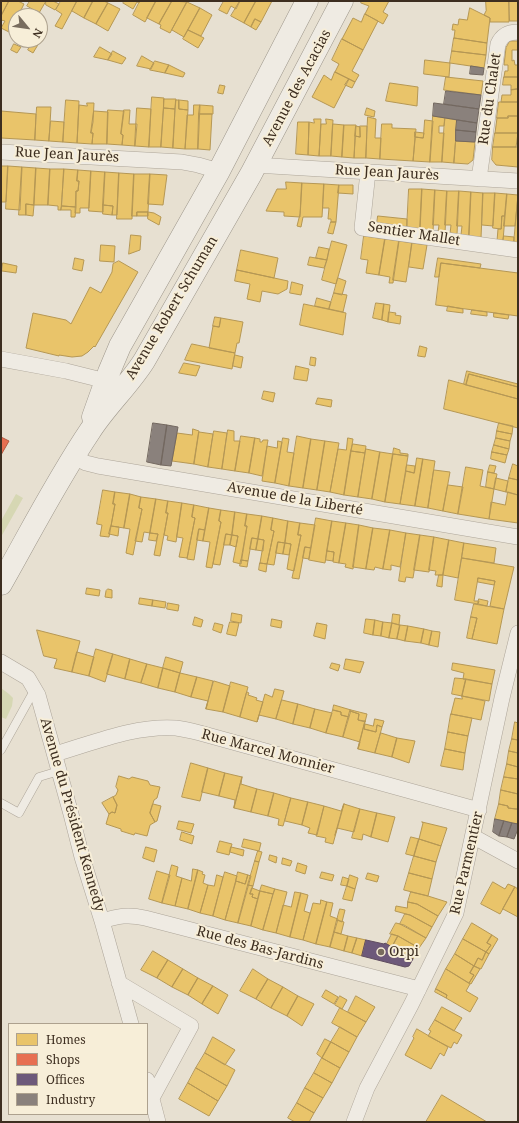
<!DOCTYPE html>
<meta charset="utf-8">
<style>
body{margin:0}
#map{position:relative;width:519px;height:1123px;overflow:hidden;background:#e7e0d1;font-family:"Noto Serif",serif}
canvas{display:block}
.frame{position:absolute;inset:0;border:2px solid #3d2e20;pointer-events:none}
.legend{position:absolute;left:8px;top:1023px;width:140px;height:92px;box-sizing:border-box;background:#f7eed8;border:1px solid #ada18e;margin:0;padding:5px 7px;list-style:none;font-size:12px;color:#3d2e20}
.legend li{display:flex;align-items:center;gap:8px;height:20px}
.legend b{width:20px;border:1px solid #ada18e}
.north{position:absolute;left:8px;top:8px;width:40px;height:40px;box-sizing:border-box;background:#f7eed8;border:1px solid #ada18e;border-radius:50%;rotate:119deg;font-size:11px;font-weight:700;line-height:16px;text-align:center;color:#3d2e20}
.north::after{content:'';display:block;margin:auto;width:14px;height:18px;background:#786c5e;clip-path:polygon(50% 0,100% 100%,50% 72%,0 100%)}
</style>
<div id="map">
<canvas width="519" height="1123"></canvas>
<div class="frame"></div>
<ul class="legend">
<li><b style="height:11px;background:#e9c46a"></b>Homes</li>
<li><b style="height:11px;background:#e76f51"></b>Shops</li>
<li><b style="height:11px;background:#6d597a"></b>Offices</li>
<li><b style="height:11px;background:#8a817c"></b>Industry</li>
</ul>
<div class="north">N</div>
</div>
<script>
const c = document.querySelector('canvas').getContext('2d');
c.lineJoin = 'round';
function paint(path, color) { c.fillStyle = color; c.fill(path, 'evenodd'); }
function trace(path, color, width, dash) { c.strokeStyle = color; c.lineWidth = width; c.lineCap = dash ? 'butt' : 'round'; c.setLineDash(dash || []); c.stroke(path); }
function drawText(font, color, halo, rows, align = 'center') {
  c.font = font + ' "Noto Serif",serif'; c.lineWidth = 4; c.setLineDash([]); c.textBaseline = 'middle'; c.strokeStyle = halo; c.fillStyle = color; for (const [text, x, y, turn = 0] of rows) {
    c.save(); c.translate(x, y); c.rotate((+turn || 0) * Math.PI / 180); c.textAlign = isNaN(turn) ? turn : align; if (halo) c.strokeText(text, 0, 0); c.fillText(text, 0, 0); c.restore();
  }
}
const green = new Path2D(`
 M16 494 23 498 1 537V521Z
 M1 688 9 694 13 698 12 706 6 719 1 717Z`);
const homes = new Path2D(`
 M1 1H9L1 16Z
 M9 1H18L24 4 18 16H16V19L9 32 1 28 5 21 1 20V16Z
 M30 1H46L39 13 27 6Z
 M46 1H53L59 4 55 10 46 5Z
 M61 1H77L62 29 55 26 62 14 56 10Z
 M77 1H93L84 18 72 11Z
 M93 1H104L108 3 96 24 84 18Z
 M125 1H140L139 3 137 2 133 9 123 3Z
 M140 1H156L145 22 133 15Z
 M156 1H172L159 24 147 18Z
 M172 1 187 2 170 33 160 28 161 25 159 24Z
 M224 1H240L236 9 231 6 227 14 219 10Z
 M240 1H256L244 23 231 16Z
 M256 1H272L261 22 255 19 251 27 244 23Z
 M362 1H389L383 12 388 15 383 24 365 14 369 6 361 3Z
 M486 1H509V22H490V18L484 15 486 11Z
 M509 1H518V21H510Z
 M187 2 200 8 184 37 172 30Z
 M108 3 120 9 108 31 96 24Z
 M200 8 212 15 201 36 188 30Z
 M470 8 490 18 487 43 454 38 455 30H452L453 24 458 25 459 19 467 20Z
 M365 14 378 21 363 50 342 39 353 18 361 22Z
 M255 19 261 22 256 30 251 27Z
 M188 30 204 38 198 48 183 39Z
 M454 38 487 43 486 55 452 51Z
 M342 39 363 50 352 71 359 75 355 82 335 72 339 64 332 60Z
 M33 41 39 43 33 53 28 50Z
 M510 41H518V50H512V61L514 60 515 65H518V77H504L505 71H508V65H504L506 48Z
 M14 44 21 47 17 53 11 50Z
 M100 47 112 54 108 60 94 57Z
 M113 51 126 58 122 64 108 60Z
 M452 51 486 55 484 68 450 63Z
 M142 56 154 63 151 69 137 66Z
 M425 60 450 63 449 77 424 74Z
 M155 61 169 65 165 73 150 70Z
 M169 65 185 73 183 77 165 73Z
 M335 72 349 79 334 108 312 97 324 75 331 80Z
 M446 77 483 81 481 95 444 90Z
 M504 77H518V89L511 90V85H503Z
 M349 79 355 82 352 88 345 85Z
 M390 83 418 87 417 106 386 101Z
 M220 85 225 86 223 94 218 93Z
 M518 89V102H501L502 95H511V90Z
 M152 97 164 98 161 147H149Z
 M164 99H176L175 109 164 108Z
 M66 100 79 101 77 143 63 142Z
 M176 100H179V109L188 110 185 149 173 148Z
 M179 100 188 101V110L179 109Z
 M499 102H518V116H508V118H497Z
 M87 103H94L93 122 91 133H93L92 144 77 143 79 105 87 106Z
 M194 105H200L198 149H185L187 115H193Z
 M200 105 213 106V114H199Z
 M37 107H51L49 141 35 140Z
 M137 108 151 109 149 147 135 146Z
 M164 108 175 109 173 148 161 147Z
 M367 108 375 111 374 117 365 115Z
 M108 110 124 111 121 134 123 135 122 145 107 144Z
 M124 110H130L129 124H137L135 146 122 145 123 135 121 134Z
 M1 111 36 114 35 140 1 138Z
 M94 111 108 112 107 144H92L93 133H91Z
 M199 114H212L210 150 198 149Z
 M433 116 445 118 444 126H439V133H444L442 162H430Z
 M508 116H518V133H495L497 118H508Z
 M368 117 376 119 375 138H381L380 159 366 158Z
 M445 118 457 120 454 163 442 162Z
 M314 119H321L319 156 308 155 309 122 314 123Z
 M326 119 333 120 331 156H319L321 124H326Z
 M425 120 433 121 430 162 413 161 415 137 423 138Z
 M51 121 64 122 63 142 49 141Z
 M298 122H309L308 155 296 154Z
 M333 124 344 125 342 157 331 156Z
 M382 124H392V128L416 129 413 161 380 159Z
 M344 125H356L354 158 342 157Z
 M356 126 360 127V137L355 136Z
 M360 126H367L366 158H354L355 136 360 137Z
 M415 132 424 133 423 138 415 137Z
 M495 133H518L516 147H493Z
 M456 141 475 142 473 160 468 164 454 163Z
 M493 147H518V167L496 165 492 160Z
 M1 166H8L6 202H1Z
 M8 166 22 167 20 210 6 209Z
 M22 167 36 168 34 205 26 204V215H19Z
 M36 168 50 169 48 205H34Z
 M50 169H64L61 210H58V206L48 205Z
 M64 169 78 170 77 181H79L78 191H76V207L62 206Z
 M78 170 91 171 89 208H80V213H75L76 191H78L79 181H77Z
 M91 171 105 172 103 212 89 211Z
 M105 172 119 173 117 215H112L113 206 103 205Z
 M119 173 134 174 132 219H117Z
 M134 174H150L148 212H137V216H132Z
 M150 174 167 175 163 205 148 204Z
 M286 182 302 183 300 217 284 216V212L266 211 277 189H286Z
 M302 183 324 184 322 217H303L301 227 297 226 300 214Z
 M324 184 339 185 336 222H331V219H328L329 208H323Z
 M339 185H353V194L338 193Z
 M409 189H422L420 230 407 228Z
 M422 189 435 190 433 232 420 230Z
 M435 190 447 191 445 233 438 232 439 225H433Z
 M447 191H459L457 235 450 234 451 225H445Z
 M459 191 471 192 469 236 461 235 462 226H457Z
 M471 192 483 193 481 238 469 236Z
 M483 193H495L493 226 482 225Z
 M495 193 507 194 505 216H502L501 229 493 228Z
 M507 194 518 195 515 226H504Z
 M518 195V243H514Z
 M26 204 34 205 33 216 26 215Z
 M103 205 113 206 112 215 103 214Z
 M62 206 76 207 75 217H71V210H61Z
 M137 212H148V216H137Z
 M148 212 154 213 161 217 159 225 148 219Z
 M378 216 407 219V228L377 224Z
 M502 216H505L503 241H497L498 229H501Z
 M331 222H336L333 234 328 233Z
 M131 235 141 236 140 250 129 254Z
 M364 236 385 239 379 275 366 273 368 260 361 259Z
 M504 236 514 237V243L503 241Z
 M385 239 399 241 393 283H389L390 277 379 275Z
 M332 241 347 245 336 284 322 280Z
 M399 241 412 243 406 282 393 280Z
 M412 243 427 245 423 269 409 267Z
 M101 245 115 246 114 262 100 261Z
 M319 247 329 249 327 260 316 258Z
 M241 250 278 258 274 278 237 270Z
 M310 257 327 260 324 268 308 265Z
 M75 258 84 260 82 271 73 269Z
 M438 258 481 264 480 268 441 263 439 277H435Z
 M119 261 138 272 95 347 94 346 88 352 82 356 72 357 59 355V356L26 348 33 313 66 320 71 324 90 287 101 293 112 272 113 264Z
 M3 263 17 266 16 273 2 271Z
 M441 263 518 273V316L436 305Z
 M237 270 288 281 287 289 278 294 262 291 260 302 247 299 250 284 235 281Z
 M338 278 346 281 342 295 334 293Z
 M292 282 303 285 301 295 290 293Z
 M334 293 347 295 343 312 329 309Z
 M317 298 331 302 329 309 315 306Z
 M376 303 384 304 382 320 373 318Z
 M304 304 346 313 343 335 300 325Z
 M384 304 390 305 388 322 382 320Z
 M448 306 463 309V313L447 311Z
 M472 310 487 312V316L471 314Z
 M389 312 396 313 395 315 401 316 400 324 388 322Z
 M494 313 509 315 508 319 494 317Z
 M215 317 221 318 219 327 213 326Z
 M221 318 243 322 239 343H237L235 353 209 348 213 326 219 327Z
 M192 344 235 353 232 369 185 360Z
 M420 346 427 348 425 357 418 356Z
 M235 355 243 357 241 368 233 366Z
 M311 357 316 358 315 366 310 365Z
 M184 363 200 366 196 376 179 373Z
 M296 366 309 369 307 381 294 379Z
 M467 371 518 384V387L469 374 466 385 464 384Z
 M469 374 518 387V399L466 385Z
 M449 380 518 399V428L444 409Z
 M264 391 275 393 273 402 262 399Z
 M318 398 332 400 331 407 316 404Z
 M499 423 513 426 512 434 497 431Z
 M193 429 199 431 194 464 172 461 177 433 192 435Z
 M228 430 234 431V441H240L235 471 222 469Z
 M214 431 227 433 222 469 208 467Z
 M497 431 512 434 510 441 496 438Z
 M199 432 213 434 208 467 194 464Z
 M241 436 255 438 249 473 235 471Z
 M297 436 311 439 303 488 289 486Z
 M255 438 260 439V442H262L263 440H268L262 476 249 473Z
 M283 438 289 439 287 452 294 453 289 486 275 483Z
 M348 438 353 439 344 495 330 492 338 449 346 450Z
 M496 438 510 441 509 449 494 445Z
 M311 439 325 441 317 490 303 488Z
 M278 441 282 442 275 483 262 481 267 446 277 448Z
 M325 441 339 443 330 492 317 490Z
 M353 444 366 446 365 453 351 451Z
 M494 445 509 449 507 455 492 452Z
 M394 448 400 450V453L408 454V456L393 454Z
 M366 449 380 452 372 499 358 497Z
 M351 451 365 453 358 497 344 495Z
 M380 452 393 454 385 502 372 499Z
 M492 452 507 455 505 463 491 459Z
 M393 454 408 456 400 504 385 502Z
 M417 458 423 459 415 506 400 504 406 471 414 473Z
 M423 459 435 461 428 508 415 506Z
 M513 464 518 466V480L509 478Z
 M407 465 415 466 414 473 406 471Z
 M490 465 496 466 494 473 488 472Z
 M466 467 483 470 480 486 494 489 489 519 458 514Z
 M434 470 450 472 443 511 428 508Z
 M488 472 497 474 494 489 486 487Z
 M496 478 508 481 506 492 494 489Z
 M509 478 518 480V495L506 492Z
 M448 485 463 487 458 514 443 511Z
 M103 490 115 492 113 504H115L109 537 100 536 102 525 97 524Z
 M115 492 130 494 124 528 111 526 115 504H113Z
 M508 492 518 495V523L489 519 491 502 505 505Z
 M130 494 141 497 139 508 142 509 133 555 126 553 130 529 124 528Z
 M141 497 156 499 150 533 144 532 142 542 135 541 142 509 139 508Z
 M156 499 168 501 166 513H168L160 556 154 555 158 534 150 533Z
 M168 501 182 503 176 542 167 540 168 536 164 535 168 513H166Z
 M182 503 194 505 192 517 195 518 187 558 179 557 183 538 177 537Z
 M194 505 209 508 205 530 199 529 194 560 187 559 195 518 192 517Z
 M209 508 221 510 219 521 221 522 212 568 206 567 210 542 203 541Z
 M221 510 235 512 232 535 226 534 220 565 213 564 221 522 219 521Z
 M235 512 247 514 245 526H247L241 564 233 562 238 536 232 535Z
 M247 514 262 516 258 539 252 538 248 561 241 560 247 526H245Z
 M262 516 273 518 271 530 274 531 267 564 260 563 264 540 258 539Z
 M273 518 288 521 285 543 278 542 274 565 267 564 274 531 271 530Z
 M316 518 332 521 325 563 309 560Z
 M288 521 300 523 298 535H301L294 571 287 569 291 544 285 543Z
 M332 521 346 523 339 563 333 562 334 552 327 551Z
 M300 523 315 525 311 548 305 547 299 579 292 578 301 535H298Z
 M346 523 359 525 353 569 345 567 346 564 339 563Z
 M359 525 373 528 366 569 353 567Z
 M111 526 119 527 118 536 109 534Z
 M373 528 390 530 383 569 375 567 374 570 366 569Z
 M199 529 205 530 203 541 197 540Z
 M390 530 406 533 400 567 391 565V570L383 569Z
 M150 533 158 534 156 541 149 540Z
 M406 533 420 535 413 578 406 577 405 582 399 581Z
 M226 534 232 535 230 545H224Z
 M232 535 238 536 236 547 230 545Z
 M420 535 434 537 429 572 414 570Z
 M434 537 449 540 443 575H435L436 571 429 570Z
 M252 538 258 539 256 550 250 549Z
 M258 539 264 540 263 551 256 550Z
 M449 540 464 543 458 578 443 575Z
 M278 542 285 543 283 554 276 553Z
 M285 543 291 544 289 555 283 554Z
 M464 543 496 548 494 563 462 558Z
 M305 547 311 548 309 559 303 558Z
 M327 551 334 552 333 561 326 560Z
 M462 558 514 567 504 609 490 606 495 581 478 578 474 601H479L478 604 455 600Z
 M241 560 248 561 247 567 240 566Z
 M260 563 267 564 266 572 259 570Z
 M439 575H443L442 587 437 586Z
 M478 578 495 581 494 585 478 582Z
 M87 588 100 590 99 596 86 594Z
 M108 589 112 590V598L105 597 106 591Z
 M140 598 153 600 152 606 139 604Z
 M479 599 488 601 487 606 478 604Z
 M153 600 166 602 165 608 152 606Z
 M168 603 179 605 178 611 167 609Z
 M474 604 504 609 497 644 472 639 477 618 471 617Z
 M232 613 242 615 241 623 231 621Z
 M393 614 400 615 399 625 392 623Z
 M195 617 203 620 201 627 193 625Z
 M471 617 477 618 472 639 467 638Z
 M272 619 282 621 281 628 271 626Z
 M366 619 375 620 373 635 364 633Z
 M375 620 383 622 381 636 373 635Z
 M230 622 239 623 236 636 227 634Z
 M383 622 392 623 389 638 381 636Z
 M215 623 223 625 221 633 213 630Z
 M317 623 327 625 325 639 314 636Z
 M392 623 400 625 397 639 389 638Z
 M400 625 408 626 405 641 397 639Z
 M408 626 424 629 421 643 405 641Z
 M424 629 432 631 429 645 421 643Z
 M37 630 80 641 72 672 54 668 57 659 44 656Z
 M432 631 440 632 438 647 429 645Z
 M96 649 113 654 105 682 89 676Z
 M77 652 94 657 89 676 72 672Z
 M113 654 130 659 125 679 107 674Z
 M166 657 183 662 180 673 163 668Z
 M130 659 147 664 141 683 125 679Z
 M346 659 364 662 360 673 344 669Z
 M332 663 340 665 338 671 330 668Z
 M453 663 495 670 492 684 463 679 464 673 452 670Z
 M147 664 163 668 158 688 141 683Z
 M163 668 180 673 175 692 158 688Z
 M180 673 197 677 191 697 175 692Z
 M197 677 213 681 206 709 208 701 191 697Z
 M455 678 466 679 462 696 452 694Z
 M466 679 492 684 489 701 462 696Z
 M214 681 230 686 223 712 206 709Z
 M231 682 248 687 240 717 223 712Z
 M275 689 284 691 276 719 259 715 257 722 265 694 272 697Z
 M247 692 249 693 248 695 257 698 256 700 263 702 257 722 240 717Z
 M462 696 485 701 481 720 451 714 455 698 462 699Z
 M282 700 298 704 293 724 276 719Z
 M298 704 315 709 310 728 293 724Z
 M334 705 351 710 349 717 341 715V712L333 710Z
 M315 709 332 713 326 733 310 728Z
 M333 710 341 712V715L349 717 343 737 326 733Z
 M351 710 367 714 365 722 358 720 359 714 350 711Z
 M350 711 359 714 358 720 365 721 358 749 360 742 343 737Z
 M451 714 472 718 468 736 448 732Z
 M375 719 384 721 382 727 377 725 376 732 364 729 365 724 373 726Z
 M365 721 364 729 376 732 377 725 382 727 375 753 358 749Z
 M515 722 518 723V740L512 739Z
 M448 732 468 736 465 753 445 749Z
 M381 733 397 738 392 757 375 753Z
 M397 738 415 741 409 763 392 757Z
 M512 739 518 740V753L509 751Z
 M445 749 465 753 463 770 441 766Z
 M509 751 518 753V767L507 764Z
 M191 763 208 768 200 801 182 797Z
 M507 764 518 767V779L504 777Z
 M208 768 225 773 219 796 202 792Z
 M225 773 242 777 234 808 235 800 219 796Z
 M119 776 129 779 132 777 148 781 150 785 160 787 157 798 154 800 150 813 155 822 150 825 147 836 135 833 134 835 121 831V829L106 824 109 814 112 812 115 813 117 805 113 797 116 795 118 790 116 787Z
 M242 777 241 784 257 789 251 812 234 808Z
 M504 777 518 779V794L501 790Z
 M257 789 274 793 268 816 251 812Z
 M501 790 518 794V809H516L508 808V806L499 804Z
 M274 793 291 798 283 826 278 825 279 819 268 816Z
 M113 797 117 805 115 813 112 812 109 814 102 803Z
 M291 798 308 802 302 825 285 821Z
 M308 802 324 806 317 835 308 833 310 828 302 825Z
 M153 804 161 806 157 821 155 822 150 813Z
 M344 804 360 809 354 832 337 828 335 835Z
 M344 804 333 844 325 842 326 838 316 836 324 806 341 811Z
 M499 804 508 806V808L516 809H518V824L495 819Z
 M360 809 377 813 371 837 363 834 362 840 352 838Z
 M377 813 395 817 388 842 371 837Z
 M179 821 194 824 191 833 177 829Z
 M422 822 447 828 441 846 419 839 423 823Z
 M182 832 194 836 192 844 180 840Z
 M411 837 419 839 414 856 406 854Z
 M244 839 261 843 259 851 242 847Z
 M419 839 441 846 436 862 414 856Z
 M220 841 232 844 229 855 217 852Z
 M146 847 157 850 154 862 143 858Z
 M231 847 244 850 243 856 230 852Z
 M258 851 262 852 259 862 255 861Z
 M270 855 277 857 276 863 269 860Z
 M414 856 436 862 432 879 409 873Z
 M283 858 292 861 290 866 282 864Z
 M255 861 259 862 253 886 248 885Z
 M298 863 307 866 305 874 296 871Z
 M172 865 178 867 176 876 182 878 175 906 162 903Z
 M193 869 198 870 188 909 175 906 182 878 191 881Z
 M198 870 203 872 202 874 205 875 203 883 208 885 200 913 188 909Z
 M157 871 170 875 162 903 149 899Z
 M225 872 237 876 225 920 213 916Z
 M238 872 248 875 245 884 236 881Z
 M322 872 334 875 332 881 320 878Z
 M368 873 379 876 377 882 366 879Z
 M409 873 432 879 428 896 404 890Z
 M217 875 223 877 213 916 200 913 208 885 214 886Z
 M248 875 251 876 238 923 225 920 236 881 245 884Z
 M350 875 358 878 355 889 347 886Z
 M343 877 349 879 347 886 341 885Z
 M493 882 505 889 508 884 515 887 500 914 481 904Z
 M248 885 253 886 250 894H253L252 897 258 899 251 926 238 923Z
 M262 885 275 889 273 894 260 891Z
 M347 886 355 889 352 901 343 899Z
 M515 887 518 889V917L503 909Z
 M252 888 260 891 258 899 252 897 253 894H250Z
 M275 889 287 892 276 933 263 930Z
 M260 891 273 894 263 930 251 926Z
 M295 892 301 893 290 937 276 933 283 905 291 907Z
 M411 892 428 896 447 902 438 916 417 904 408 902Z
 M301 893 308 895 304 911 310 913 303 940 290 937Z
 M321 900 327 902 316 944 303 940 313 903 320 904Z
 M327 902 333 903 330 916 338 919 330 947 316 944Z
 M408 902 417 904 438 916 432 927 410 915 395 911 396 906 407 908Z
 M340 909 345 910 342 922 337 920Z
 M405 914 410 915 432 927 426 938 400 924Z
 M337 920 344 922 341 934 334 932Z
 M396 923 404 925 426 938 419 948 398 936 390 934Z
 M472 923 492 935 487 943 491 945 486 952 463 939Z
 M334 932 348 936 344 951 330 947Z
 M392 934 398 936 392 947 387 944Z
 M492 935 498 939 489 954 486 952 491 945 487 943Z
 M348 936 357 938 352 953 344 951Z
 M398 936 419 948 413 959 392 947Z
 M357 938 366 940 362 956 352 953Z
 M463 939 486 952 482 960 478 958 474 966 455 954Z
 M153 951 168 960 157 978 141 970Z
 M486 952 489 954 481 969 474 966 478 958 482 960Z
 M455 954 474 966 470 973 474 975 469 983 446 969Z
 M168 960 183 969 172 987 157 978Z
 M474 966 480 969 471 984 469 983 474 975 470 973Z
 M183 969 198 978 188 995 172 987Z
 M253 969 268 979 256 999 240 991Z
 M446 969 470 984 466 991 478 998 470 1012 446 998 447 995 436 989Z
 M198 978 213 986 202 1004 188 995Z
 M268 979 283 987 271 1008 256 999Z
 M213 986 228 995 218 1014 202 1004Z
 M283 987 298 996 287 1016 271 1008Z
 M436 989 447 995 446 998 435 992Z
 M326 990 338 997 334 1004 322 997Z
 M298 996 314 1004 302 1026 287 1016Z
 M340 996 347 1000 342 1009 335 1005Z
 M356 996 375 1007 366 1022 348 1012Z
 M442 1007 462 1018 454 1031 435 1020Z
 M340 1008 366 1022 357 1037 332 1023Z
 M435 1020 462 1035 457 1044 454 1042 451 1048 428 1036 431 1031 429 1030Z
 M340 1027 357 1037 349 1052 331 1042Z
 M417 1029 448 1047 444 1056 440 1053 431 1069 405 1055 414 1038 413 1037Z
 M213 1037 235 1050 225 1065 205 1053Z
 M325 1039 331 1042 322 1058 317 1054Z
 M331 1042 349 1052 340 1068 322 1058Z
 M205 1053 235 1070 227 1086 196 1068Z
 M322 1058 340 1068 332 1083 314 1073Z
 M196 1068 227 1086 218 1101 188 1083Z
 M314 1073 332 1083 323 1098 305 1088Z
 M188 1083 218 1101 209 1116 179 1099Z
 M305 1088 323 1098 314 1113 297 1103Z
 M442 1095 487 1122H426Z
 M297 1103 314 1113 309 1122H295L288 1118Z`);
const shops = new Path2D(`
 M1 437 9 441 1 455Z`);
const offices = new Path2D(`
 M366 940 384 944 385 943 413 959 409 966 405 967 362 956Z`);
const industry = new Path2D(`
 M471 66 484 68 483 75 470 74Z
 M446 91 481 95 479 109 444 104Z
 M434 103 479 109 477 123 433 116Z
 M457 120 477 123 476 132 456 130Z
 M456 130 476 132 475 142 456 141Z
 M153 423 167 425 161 465 147 462Z
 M167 425 178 427 171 466 161 465Z
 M495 819 504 821 499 836 493 832Z
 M504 821 512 823 507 837 499 836Z
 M512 823 518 824V829L514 839 507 837Z`);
const service = new Path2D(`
 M1 750 35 689
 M1 803 19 813 39 777 59 771`);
const minor = new Path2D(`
 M1 152 182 162 198 165 219 171
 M255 165 518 181
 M368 172 362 228 518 250
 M479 179 498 44C502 35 508 32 518 32
 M1 359 66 371 106 381
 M74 457 86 463 98 466 518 537
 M1 662 28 678 38 695 71 814 82 857 102 921 131 1024
 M55 754C93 743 135 725 176 728 184 729 192 731 200 733L479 810
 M474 837 518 861
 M102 921C118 916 128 914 145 918L419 989
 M119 983 191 1026 152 1098
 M147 1080 158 1122
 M354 1122 367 1088 411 1005 456 913 502 698 518 633`);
const secondary = new Path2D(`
 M93 417 109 372 120 346 219 171 307 1
 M1 584C30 533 57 480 90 431 106 406 128 386 144 361L251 174 342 1`);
const markers = [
 [381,952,4,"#786c5e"]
];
const streetNames = [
 ["Avenue des Acacias",297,88,-62],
 ["Rue du Chalet",490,99,-82],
 ["Rue Jean Jaurès",67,155,3],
 ["Rue Jean Jaurès",387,173,3],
 ["Sentier Mallet",414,234,9],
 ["Avenue Robert Schuman",172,308,-59],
 ["Avenue de la Liberté",295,499,10],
 ["Rue Marcel Monnier",268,752,15],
 ["Avenue du Président Kennedy",72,815,74],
 ["Rue Parmentier",467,863,-77],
 ["Rue des Bas-Jardins",260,948,15]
];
const poiNames = [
 ["Orpi",389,952]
];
paint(green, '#d6d7b3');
paint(homes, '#e9c46a');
trace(homes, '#b59754', 1);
paint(shops, '#e76f51');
trace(shops, '#b45c42', 1);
paint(offices, '#6d597a');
trace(offices, '#5f4c5f', 1);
paint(industry, '#8a817c');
trace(industry, '#736860', 1);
trace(service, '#ada599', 9);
trace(minor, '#ada599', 16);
trace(secondary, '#9c958a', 23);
trace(service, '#efebe3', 8);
trace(minor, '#efebe3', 15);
trace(secondary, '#efebe3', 22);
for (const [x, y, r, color] of markers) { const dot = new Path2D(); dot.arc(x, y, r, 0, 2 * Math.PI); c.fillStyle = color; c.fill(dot); trace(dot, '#f7eed8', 1.5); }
drawText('14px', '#3d2e20', '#f7eed8', streetNames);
drawText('14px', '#3d2e20', '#f7eed8', poiNames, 'left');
</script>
